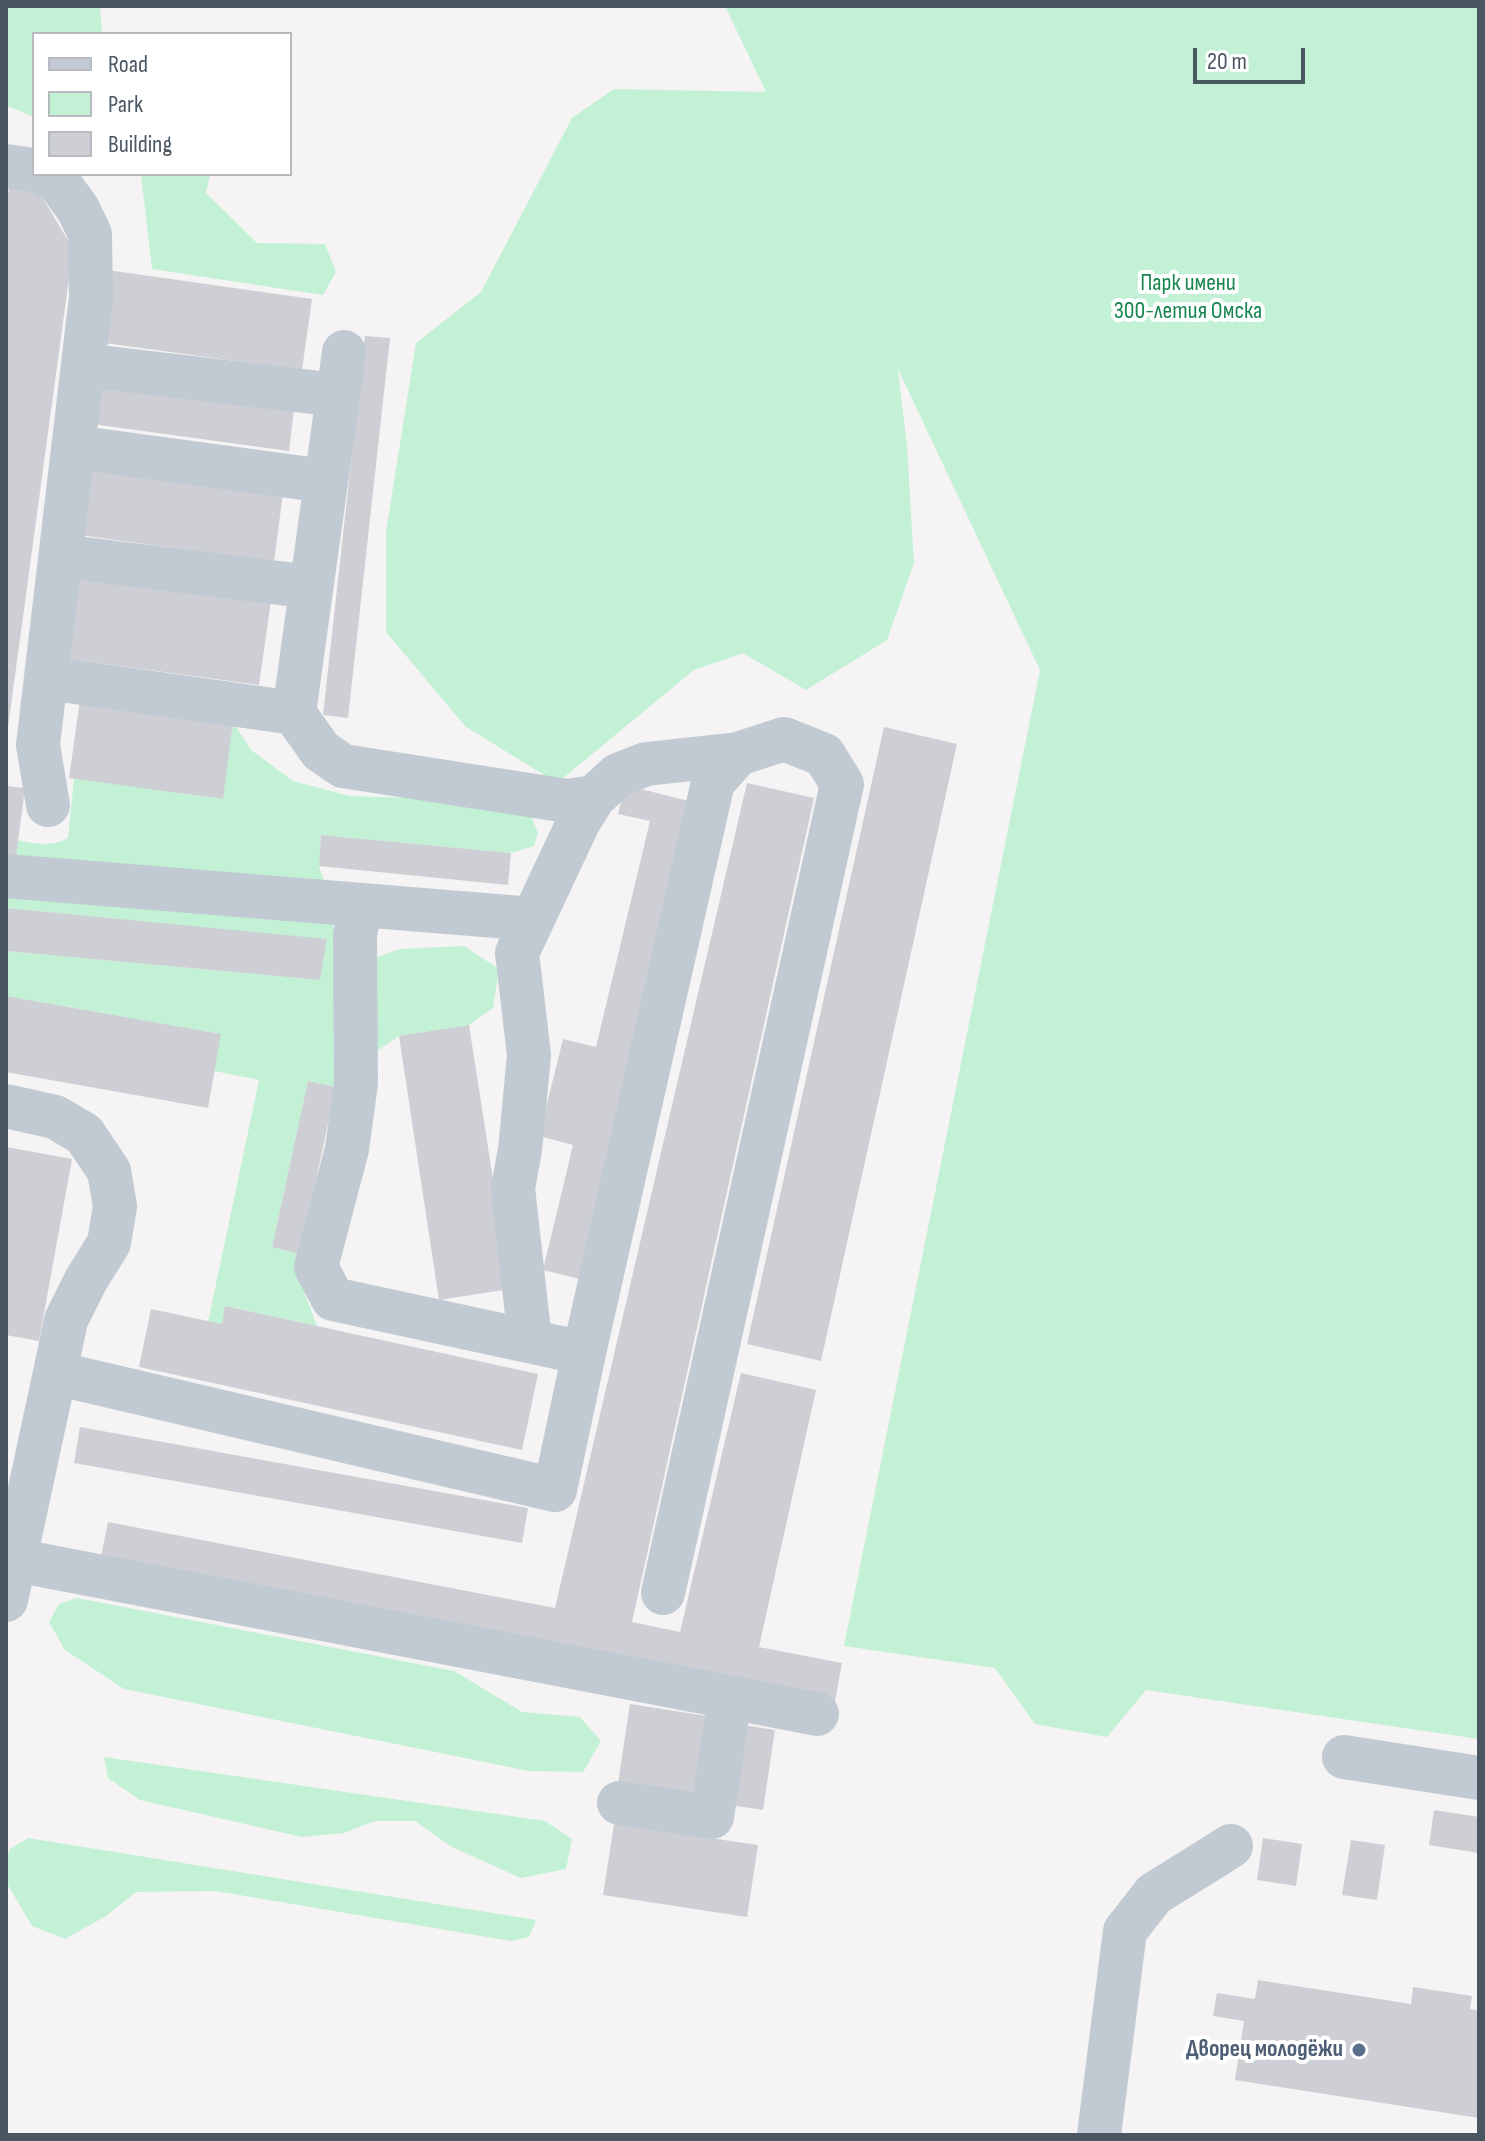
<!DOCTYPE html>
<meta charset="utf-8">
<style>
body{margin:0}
#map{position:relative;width:1485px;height:2141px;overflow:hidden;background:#f5f3f3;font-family:"Sofia Sans Condensed",sans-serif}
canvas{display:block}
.frame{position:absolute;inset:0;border:8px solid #4a5661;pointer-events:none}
.legend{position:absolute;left:32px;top:32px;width:260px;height:144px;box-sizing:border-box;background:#fff;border:2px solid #b7bbc0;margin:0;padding:10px 14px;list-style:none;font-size:24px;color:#4a5661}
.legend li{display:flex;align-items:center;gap:16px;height:40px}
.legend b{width:40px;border:2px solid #b7bbc0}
.scale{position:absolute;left:1193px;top:48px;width:112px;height:36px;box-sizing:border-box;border:4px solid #4a5661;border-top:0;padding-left:10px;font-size:24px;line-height:28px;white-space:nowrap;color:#4a5661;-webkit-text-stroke:6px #fff;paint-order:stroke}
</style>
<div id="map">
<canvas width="1485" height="2141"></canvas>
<div class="frame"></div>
<ul class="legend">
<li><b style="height:10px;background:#c1cad2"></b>Road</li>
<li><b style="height:22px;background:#c3f1d5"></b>Park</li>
<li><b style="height:22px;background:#cdcfd5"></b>Building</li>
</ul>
<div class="scale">20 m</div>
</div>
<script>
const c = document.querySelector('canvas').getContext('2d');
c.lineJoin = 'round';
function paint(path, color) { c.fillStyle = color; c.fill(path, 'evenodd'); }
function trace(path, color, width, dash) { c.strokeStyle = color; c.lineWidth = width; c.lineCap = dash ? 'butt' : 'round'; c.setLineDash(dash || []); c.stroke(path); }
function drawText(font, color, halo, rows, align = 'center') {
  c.font = font + ' "Sofia Sans Condensed",sans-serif'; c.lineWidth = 8; c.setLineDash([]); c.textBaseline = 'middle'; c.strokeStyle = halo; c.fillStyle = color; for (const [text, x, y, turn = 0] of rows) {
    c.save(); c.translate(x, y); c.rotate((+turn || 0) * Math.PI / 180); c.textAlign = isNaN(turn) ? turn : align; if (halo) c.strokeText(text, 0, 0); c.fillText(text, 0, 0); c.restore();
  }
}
const green = new Path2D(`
 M6 6H100L102 34H34V117L6 105Z
 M725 6H1479V1739L1146 1690 1107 1737 1035 1724 995 1668 844 1646 1040 670 898 369 907 447 914 563 887 640 806 690 743 653 694 670 557 783 465 726 386 632V532L416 343 481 292 572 118 614 89 766 92Z
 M141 174H210L206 193 257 243 325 244 336 272 323 295 152 269Z
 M233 722 251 750 293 781 350 796 448 799 531 816 538 833 534 846 511 853 321 835 319 866 325 884 339 954 370 960 400 949 464 946 499 969 493 1008 469 1025 399 1036 342 1074 336 1087 308 1081 272 1247 300 1254 305 1294 317 1326 226 1306 222 1324 208 1322 259 1080 214 1071 220 1034 6 996V951L320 980 326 940 6 908V856L17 840C34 844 53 847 68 838L74 778 222 799Z
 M77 1598 454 1671 522 1712 580 1717 601 1741 583 1772 529 1771 124 1689 65 1650 49 1622 59 1604Z
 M104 1757 545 1821 572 1839 566 1869 521 1878 452 1847 415 1821H375L344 1833 302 1837 140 1800 108 1778Z
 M28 1838 536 1920 529 1937 511 1941 216 1891 136 1892 106 1916 65 1939 32 1926 6 1882V1859L10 1849Z`);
const building = new Path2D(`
 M9 187 38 190 73 249 8 727H6V208Z
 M107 270 312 299 302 370 97 342Z
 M365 336 390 338 348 718 323 715Z
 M98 382 294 409 289 451 92 424Z
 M89 467 283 493 274 562 80 535Z
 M74 574 271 601 259 685 62 658Z
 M80 700 233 722 223 799 69 778Z
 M884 727 957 744 821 1361 747 1344Z
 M747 783 814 798 632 1622 680 1632 741 1373 816 1390 759 1647 842 1663 835 1701 100 1561 108 1522 555 1608Z
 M625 785 693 802 580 1279 543 1270 573 1145 539 1136 563 1039 596 1047 650 821 618 814Z
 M6 786 25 788 16 857 6 856Z
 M321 835 511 853 508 885 319 866Z
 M6 908 327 939 320 980 6 951Z
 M6 996 221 1034 208 1108 6 1072Z
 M469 1025 510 1289 439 1300 399 1036Z
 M308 1081 336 1087 300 1254 272 1247Z
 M6 1147 72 1159 39 1341 6 1335Z
 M225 1306 538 1374 522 1450 139 1367 151 1309 222 1324Z
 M80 1427 528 1508 522 1543 74 1463Z
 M630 1704 707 1716 696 1795 618 1783Z
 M736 1724 775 1730 763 1810 724 1804Z
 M1434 1810 1479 1817V1853L1429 1845Z
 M614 1824 758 1845 747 1917 603 1895Z
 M1263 1838 1302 1844 1296 1886 1257 1880Z
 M1351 1840 1385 1845 1377 1900 1342 1895Z
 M1258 1980 1411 2004 1413 1987 1472 1996 1470 2009 1479 2011V2118L1235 2080 1244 2021 1213 2016 1217 1993 1255 1999Z`);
const minor = new Path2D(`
 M6 166 34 170
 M44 174 56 179 78 209 90 234 91 297 38 745 48 805
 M83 365 337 395
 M74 447 325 481
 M61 556 311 587
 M47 678 294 713 344 352
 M294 713 321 751 343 766 567 801 594 797
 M6 876 533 919
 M6 1106 55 1117 84 1134 109 1171 115 1206 109 1243 86 1280 66 1320 55 1373
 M530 1341 513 1188 520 1150 529 1055 517 953 579 821 594 797 618 775 646 764 738 754
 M584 1353 713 782 738 754 784 739 824 755 842 784 663 1593
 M15 1560 817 1714
 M6 1600 55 1373 555 1490 584 1353 333 1299 316 1267 347 1149 356 1083 355 936 360 905
 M1344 1757 1479 1778
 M619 1803 712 1817 730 1698
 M1099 2135 1125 1931 1154 1894 1231 1846`);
const markers = [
 [1359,2050,8,"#5c6f8a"]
];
const parkNames = [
 ["Парк имени",1188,284],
 ["300-летия Омска",1188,312]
];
const serviceNames = [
 ["Дворец молодёжи",1343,2050]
];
paint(green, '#c3f1d5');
paint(building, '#cdcfd5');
trace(minor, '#c1cad2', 44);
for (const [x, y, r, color] of markers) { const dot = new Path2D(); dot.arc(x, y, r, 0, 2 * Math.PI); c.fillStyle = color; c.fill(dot); trace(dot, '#fff', 3); }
drawText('24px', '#17864f', '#fff', parkNames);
drawText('bold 24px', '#4e5e75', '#fff', serviceNames, 'right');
</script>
